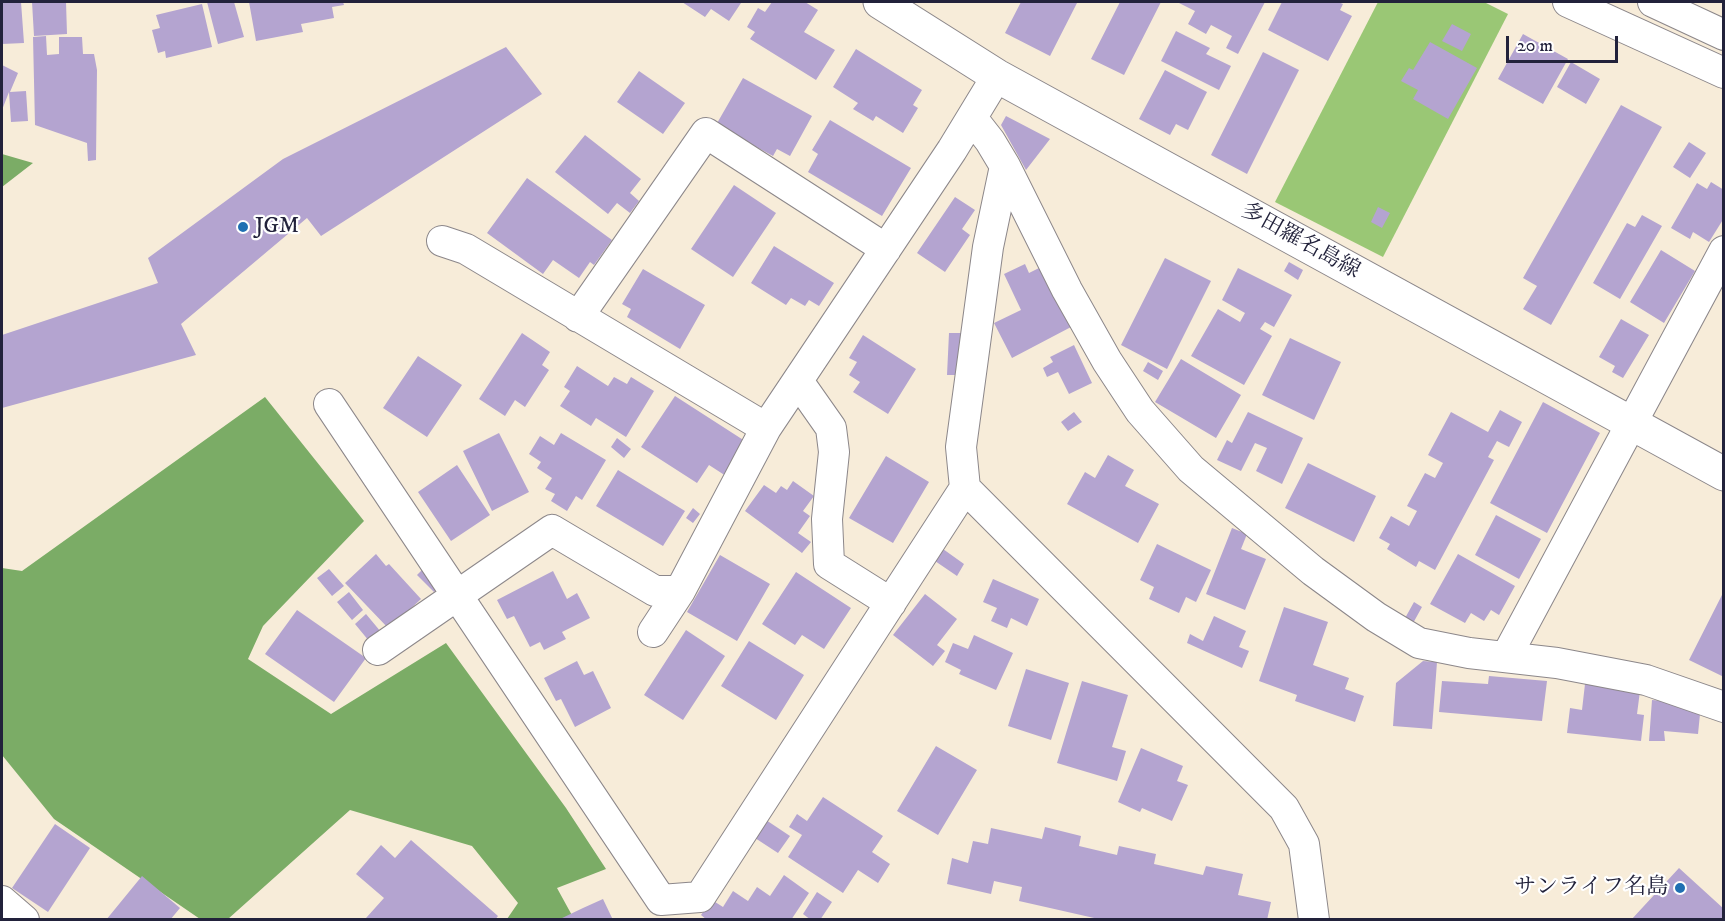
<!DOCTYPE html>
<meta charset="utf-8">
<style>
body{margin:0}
#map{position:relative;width:1725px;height:921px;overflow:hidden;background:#f7ecd9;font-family:"IM FELL DW Pica",serif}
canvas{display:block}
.frame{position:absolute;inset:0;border:3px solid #22223b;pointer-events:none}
.scale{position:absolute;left:1506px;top:36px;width:112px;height:27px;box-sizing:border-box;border:3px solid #22223b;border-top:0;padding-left:8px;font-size:18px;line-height:21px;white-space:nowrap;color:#22223b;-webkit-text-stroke:4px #fff;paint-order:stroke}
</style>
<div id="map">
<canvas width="1725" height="921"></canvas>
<div class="frame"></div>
<div class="scale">20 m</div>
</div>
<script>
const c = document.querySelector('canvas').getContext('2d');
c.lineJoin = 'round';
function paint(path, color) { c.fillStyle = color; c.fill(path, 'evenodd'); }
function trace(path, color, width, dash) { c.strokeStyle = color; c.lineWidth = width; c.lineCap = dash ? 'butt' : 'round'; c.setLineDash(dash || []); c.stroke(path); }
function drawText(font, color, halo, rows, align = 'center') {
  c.font = font + ' "IM FELL DW Pica","Noto Serif JP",serif'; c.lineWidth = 4.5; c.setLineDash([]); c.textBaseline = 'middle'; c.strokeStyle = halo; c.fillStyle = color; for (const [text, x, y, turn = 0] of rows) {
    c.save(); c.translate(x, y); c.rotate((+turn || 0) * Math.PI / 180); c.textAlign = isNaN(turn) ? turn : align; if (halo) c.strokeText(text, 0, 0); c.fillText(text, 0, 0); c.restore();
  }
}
const green = new Path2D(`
 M1378 2H1484L1508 14 1383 257 1275 202Z`);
const forest = new Path2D(`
 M2 154 33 163 2 187Z
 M265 397 364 521 263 626 248 659 331 714 446 643 566 808 606 869 557 888 574 919H507L518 903 472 846 350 810 228 919H200L54 819 2 755V568L22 571Z`);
const building = new Path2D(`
 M2 2H21L24 43 2 44Z
 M32 2H66L67 34 34 36Z
 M207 2H234L244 37 218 44Z
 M249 2H343L344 5 332 7 334 18 301 24 303 32 256 41Z
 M682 2H739L741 3 729 21 711 9 705 17Z
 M772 2H805L818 10 804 32 835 50 816 80 750 39 755 32 747 27 758 8 765 12Z
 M1021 2H1073L1077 3 1050 56 1005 33Z
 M1120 2H1161L1124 75 1091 59Z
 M1177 2H1265L1238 54 1226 48 1232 36 1211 25 1206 34 1188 24 1195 11Z
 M1282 2H1338L1343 4 1340 10 1352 16 1328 61 1268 30Z
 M202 4 212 47 166 58 165 51 158 53 152 30 160 28 156 15Z
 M1452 24 1471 34 1462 51 1442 41Z
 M1176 31 1210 48 1206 54 1231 66 1219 90 1161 61Z
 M1523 34 1568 59 1543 104 1498 79Z
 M46 36 47 55 59 54V37H82L83 54H94L97 70 96 160 88 161 87 143 35 125 33 37Z
 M1430 42 1477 68 1448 119 1413 99 1418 90 1401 81 1409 68 1413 70Z
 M506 47 542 94 321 236 307 218 181 324 196 355 2 408V335L158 283 148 258 283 159Z
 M856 49 922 90 913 105 918 108 903 133 876 116 873 121 853 109 858 103 833 87Z
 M1263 52 1299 70 1247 174 1211 155Z
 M1571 62 1600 79 1586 104 1557 87Z
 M2 65 18 73 10 92 26 91 28 121 11 122 9 92 2 110Z
 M1165 70 1207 92 1188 130 1176 124 1170 135 1139 119Z
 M639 71 685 103 663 134 617 102Z
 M743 78 812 116 790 156 777 149 773 156 716 125Z
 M1621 105 1662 127 1551 325 1523 309 1537 286 1523 278Z
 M1006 116 1050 139 1026 170 1001 125Z
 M830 120 911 168 882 216 808 172 818 154 812 150Z
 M585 135 641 179 630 193 639 201 630 213 617 203 608 214 555 172Z
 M1689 142 1706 153 1690 178 1673 167Z
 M527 178 612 240 594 265 590 262 579 278 553 260 543 274 487 233Z
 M1711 182 1724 190V218L1709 242 1693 232 1690 239 1671 228 1697 183 1707 189Z
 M734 185 776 213 733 277 691 249Z
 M955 197 975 210 962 229 970 235 945 272 917 253Z
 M1378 207 1390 213 1382 228 1371 222Z
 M1642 215 1662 226 1620 299 1593 283 1627 223 1635 227Z
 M774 246 834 283 819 306 809 300 805 306 791 298 786 305 751 283Z
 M1661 250 1695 271 1664 323 1630 302Z
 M1165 258 1211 281 1167 369 1121 345Z
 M1289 262 1303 270 1298 280 1284 271Z
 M1025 264 1029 273 1041 267 1071 327 1012 358 994 323 1021 310 1004 274Z
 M1238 268 1292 295 1274 327 1265 322 1260 329 1272 336 1244 385 1191 356 1218 309 1240 322 1245 313 1222 300Z
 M643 269 705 305 680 349 627 317 631 309 622 304Z
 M1621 319 1649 335 1623 378 1612 372 1615 366 1599 357Z
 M522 333 550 352 542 365 549 370 525 407 515 400 505 416 479 399Z
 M949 333H963L961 375H947Z
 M863 335 916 369 888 414 853 392 860 382 849 375 857 362 849 358Z
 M1290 338 1341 362 1314 420 1262 395Z
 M1074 345 1092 383 1069 394 1058 372 1047 377 1043 368 1053 362 1050 357Z
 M418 356 462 385 427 437 383 408Z
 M1181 359 1241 395 1216 438 1155 402Z
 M1148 362 1163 371 1158 380 1143 371Z
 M577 366 608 386 614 377 627 384 631 377 654 391 626 437 596 418 591 426 560 406 570 391 564 387Z
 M675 396 748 443 726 476 709 465 697 483 641 447Z
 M1543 402 1600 433 1547 533 1490 503Z
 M1500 410 1522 422 1509 447 1497 441 1488 457 1494 460 1435 570 1419 561 1416 567 1387 549 1390 544 1379 538 1391 516 1409 526 1417 511 1407 506 1425 473 1435 478 1443 463 1428 455 1451 412 1488 432Z
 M1074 412 1082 422 1068 431 1061 422Z
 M1248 412 1303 438 1282 484 1256 471 1267 448 1255 443 1241 471 1217 460 1227 440 1232 443Z
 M499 433 529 492 492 511 463 451Z
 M561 433 606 460 582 500 576 496 567 511 551 501 555 494 545 489 552 478 537 468 541 462 529 454 540 436 554 445Z
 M617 438 631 449 624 458 611 447Z
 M1108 455 1134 470 1125 486 1159 504 1138 543 1067 504 1085 472 1095 478Z
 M886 456 929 482 893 543 849 518Z
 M1308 463 1376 496 1354 542 1285 508Z
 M457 465 490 515 451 541 418 492Z
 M618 470 685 511 663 546 596 506Z
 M793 481 814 496 803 511 810 516 798 533 811 542 802 553 745 511 764 485 776 493 781 486 787 490Z
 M693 508 700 514 693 523 686 518Z
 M1496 515 1541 539 1519 579 1475 555Z
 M1232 528 1247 534 1241 549 1266 559 1245 610 1206 594Z
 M1157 544 1211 570 1196 602 1186 597 1179 613 1149 599 1154 587 1140 580Z
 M943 549 964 564 957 576 935 561Z
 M376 554 386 566 389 564 421 599 389 629 345 583Z
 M1458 554 1515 586 1499 615 1491 610 1484 621 1471 613 1465 623 1430 604Z
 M720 555 770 584 737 641 687 612Z
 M425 567 442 585 434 592 417 575Z
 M329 569 344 586 332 596 317 578Z
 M553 571 567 599 577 593 590 618 562 632 566 639 544 650 540 642 530 647 514 616 507 619 497 600Z
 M796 572 851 608 824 649 802 635 795 645 762 624Z
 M993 579 1039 599 1027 626 1011 618 1007 628 991 621 997 608 983 602Z
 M1724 591V677L1689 660Z
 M349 592 363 610 352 620 337 602Z
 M925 594 957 619 937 645 945 651 933 666 893 635Z
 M1414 602 1422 607 1412 625 1404 620Z
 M1284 607 1328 622 1313 665 1349 678 1345 689 1364 696 1355 722 1295 701 1297 695 1259 681Z
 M297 610 366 658 334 702 265 654Z
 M366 614 381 632 369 641 355 624Z
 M1214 616 1246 631 1239 647 1249 651 1242 668 1187 643 1190 634 1203 641Z
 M686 630 725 656 683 720 644 695Z
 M974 635 1013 653 996 690 959 674 961 670 945 662 953 643 968 649Z
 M749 641 804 675 776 720 721 686Z
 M577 661 584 675 593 671 611 708 575 727 561 699 556 701 544 678Z
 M1423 661 1437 662 1432 729 1393 726 1396 683Z
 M1026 669 1069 683 1051 740 1008 726Z
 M1489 676 1547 681 1542 721 1439 712 1442 681 1488 684Z
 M1082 681 1128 695 1112 747 1126 751 1117 781 1057 763Z
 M1585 684 1640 691 1637 714 1644 715 1641 741 1567 733 1570 708 1582 710Z
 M1652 700 1701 704 1698 734 1664 731 1665 741H1649Z
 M936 746 977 770 938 835 897 811Z
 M1141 748 1183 766 1177 781 1188 785 1172 821 1142 808 1140 812 1118 802Z
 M823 797 883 836 872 852 890 864 878 883 858 870 843 893 788 857 802 835 789 827 797 814 807 821Z
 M766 820 790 836 778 853 755 838Z
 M55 824 90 848 48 912 12 888Z
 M1045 827 1081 836 1079 846 1117 855 1119 846 1156 854 1154 864 1203 875 1206 866 1243 874 1238 895 1271 902 1267 920H1103L1019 901 1022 887 994 881 991 894 947 884 952 858 968 863 973 841 988 844 991 828 1042 839Z
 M411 840 498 916 495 920H368L366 918 384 898 356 874 381 845 395 858Z
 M1679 868 1724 909V920H1631Z
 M784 875 809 893 791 920H707L701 915 712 900 723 907 733 891 748 901 757 887 770 896Z
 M142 876 180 908 170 920H106Z
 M817 892 832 902 820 920H811L803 914Z
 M603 899 613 920H558L583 908Z`);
const street = new Path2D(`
 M1568 2 1724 73
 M1653 2 1724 35
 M1005 166 1067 290 1107 361 1140 411 1191 469 1313 571 1376 617 1419 643 1469 653 1557 663 1646 680 1724 707
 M442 241 466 249 766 428
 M578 317 706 133 886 249
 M798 381 831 428 834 452 827 519 829 564 891 603
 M329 404 661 900 700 897 965 488 961 447 988 247 1005 166 990 141 972 118
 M965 488 1284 808 1304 844 1314 920
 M653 632 680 591 766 428 952 150 997 76
 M378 650 552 530 655 591H680
 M1506 657 1724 251
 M2 901 24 920`);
const secondary = new Path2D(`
 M880 2 997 76 1724 474`);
const markers = [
 [243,227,6,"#1f6fb2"],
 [1680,888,6,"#1f6fb2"]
];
const poiNames = [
 ["JGM",255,227],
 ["サンライフ名島",1668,888,"right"]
];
const streetNames = [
 ["多田羅名島線",1300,242,29]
];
paint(green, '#9ac775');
paint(forest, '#7bac66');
paint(building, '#b4a4d0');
trace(street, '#8c878a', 32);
trace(secondary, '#8c878a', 35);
trace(street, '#fff', 30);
trace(secondary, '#fff', 33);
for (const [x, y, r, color] of markers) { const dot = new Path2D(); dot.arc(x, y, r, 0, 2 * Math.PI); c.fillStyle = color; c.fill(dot); trace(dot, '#fff', 2); }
drawText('22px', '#22223b', '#fff', poiNames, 'left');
drawText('22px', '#22223b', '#fff', streetNames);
</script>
